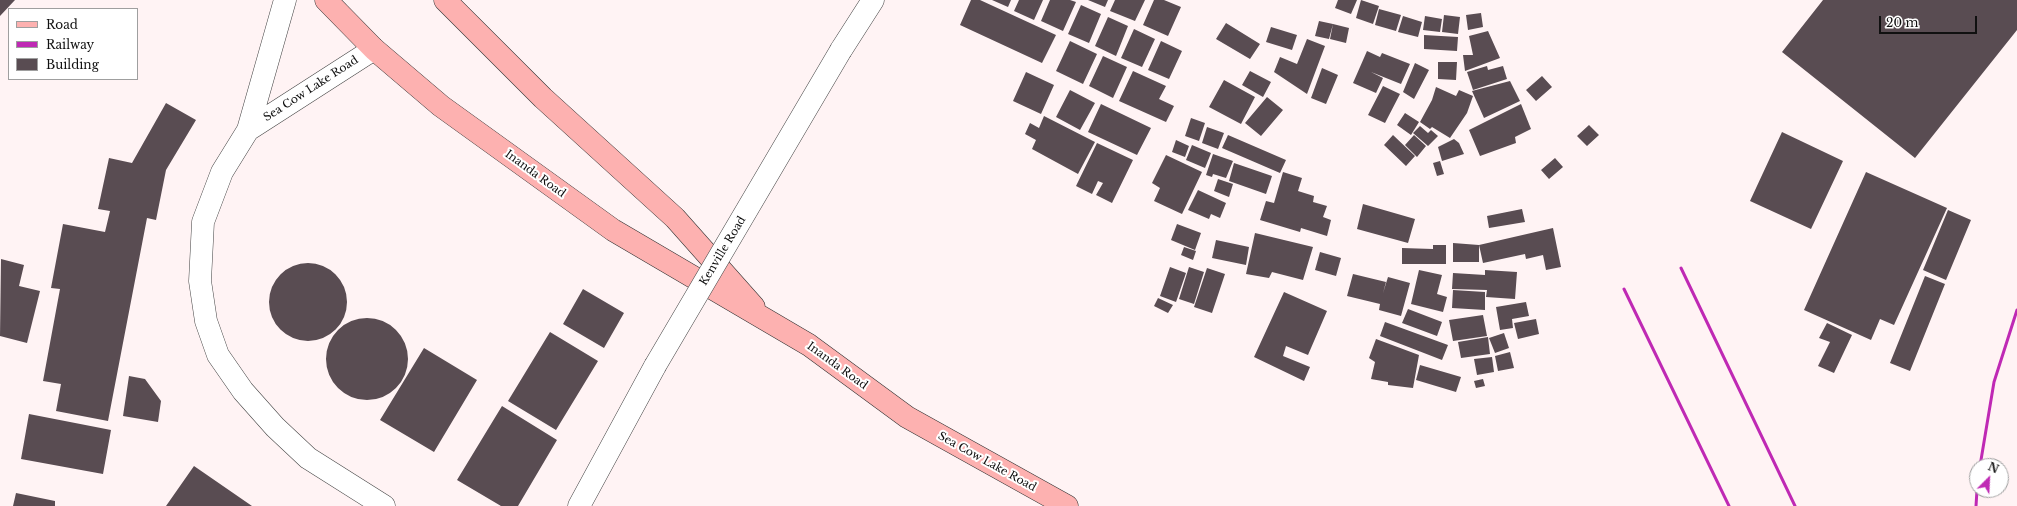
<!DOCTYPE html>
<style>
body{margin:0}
#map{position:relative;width:2017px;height:506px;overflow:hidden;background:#fff3f4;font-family:"Libre Baskerville",serif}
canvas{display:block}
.legend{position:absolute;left:8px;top:8px;width:130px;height:72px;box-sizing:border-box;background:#fff;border:1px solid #9f9f9f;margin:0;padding:5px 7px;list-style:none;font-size:12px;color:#101010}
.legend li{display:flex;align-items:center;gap:8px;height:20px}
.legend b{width:20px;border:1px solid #9f9f9f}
.north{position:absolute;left:1969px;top:458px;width:40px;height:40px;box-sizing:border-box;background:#fff;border:1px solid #9f9f9f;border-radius:50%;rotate:24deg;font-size:11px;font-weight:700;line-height:16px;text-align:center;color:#101010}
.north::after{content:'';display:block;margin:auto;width:14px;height:18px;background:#bf29b4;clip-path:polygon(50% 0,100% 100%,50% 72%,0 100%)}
.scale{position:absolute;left:1879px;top:16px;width:98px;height:18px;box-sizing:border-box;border:2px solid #101010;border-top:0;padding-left:5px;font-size:12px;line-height:14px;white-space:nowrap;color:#101010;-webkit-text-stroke:3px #fff;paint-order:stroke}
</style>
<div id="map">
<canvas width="2017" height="506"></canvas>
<ul class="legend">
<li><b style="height:5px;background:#fdb1b0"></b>Road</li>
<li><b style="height:5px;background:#bf29b4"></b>Railway</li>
<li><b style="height:11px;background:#594c52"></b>Building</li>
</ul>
<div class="north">N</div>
<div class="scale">20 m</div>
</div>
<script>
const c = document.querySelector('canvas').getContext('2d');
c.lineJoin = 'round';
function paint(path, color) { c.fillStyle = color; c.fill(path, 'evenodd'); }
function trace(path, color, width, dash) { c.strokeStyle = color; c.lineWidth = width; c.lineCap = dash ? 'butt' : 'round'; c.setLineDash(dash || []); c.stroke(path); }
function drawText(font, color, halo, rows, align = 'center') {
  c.font = font + ' "Libre Baskerville",serif'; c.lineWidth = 4; c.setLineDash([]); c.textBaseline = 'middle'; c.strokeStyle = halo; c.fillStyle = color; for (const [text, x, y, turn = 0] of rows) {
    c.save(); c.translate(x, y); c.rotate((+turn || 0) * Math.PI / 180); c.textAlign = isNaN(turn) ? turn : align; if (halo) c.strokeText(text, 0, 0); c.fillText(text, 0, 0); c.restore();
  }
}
const building = new Path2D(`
 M0 0H15L0 16Z
 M971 0H980L1056 35 1042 63 960 25Z
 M992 0H1011L1008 7Z
 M1019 0H1043L1034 20 1014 11Z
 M1050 0H1070L1076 2 1063 31 1041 21Z
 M1088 0H1108L1105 7Z
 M1115 0H1145L1135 21 1110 11Z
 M1154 0H1164L1181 7 1168 36 1143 25Z
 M1338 0H1357L1351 14 1335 8Z
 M1361 0 1379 6 1373 24 1356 18Z
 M1823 0H2017V30L1915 158 1782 52Z
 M1081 5 1101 14 1089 43 1068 34Z
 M1379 9 1401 15 1396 31 1375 25Z
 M1481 13 1483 27 1468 30 1466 15Z
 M1444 15 1460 17 1458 34 1442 32Z
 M1403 16 1422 22 1418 37 1398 32Z
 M1425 16 1442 19 1440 32 1423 30Z
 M1108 17 1128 26 1116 56 1095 46Z
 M1319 21 1333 24 1329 39 1315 36Z
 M1226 23 1260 44 1250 59 1216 39Z
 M1333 24 1349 28 1346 43 1330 39Z
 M1271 27 1297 35 1292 50 1266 42Z
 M1134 29 1155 39 1142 67 1121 58Z
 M1488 31 1500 58 1465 71 1463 55H1473L1469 36Z
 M1424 35 1458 37 1457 51 1424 49Z
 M1307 39 1325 46 1307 94 1274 72 1280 57 1297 64Z
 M1070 41 1097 54 1083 84 1056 71Z
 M1161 41 1182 51 1169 79 1148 70Z
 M1367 51 1380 57 1382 53 1410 64 1401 84 1371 72 1383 78 1376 93 1353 83Z
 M1103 56 1127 67 1113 98 1089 86Z
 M1438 62H1457L1456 80 1438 79Z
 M1415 63 1429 70 1414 99 1403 92Z
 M1487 66 1488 70 1503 66 1507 79 1473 90 1467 72Z
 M1322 68 1338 75 1326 104 1311 98Z
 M1133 71 1166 86 1159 99 1174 106 1166 122 1119 101Z
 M1250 71 1271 82 1263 97 1242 85Z
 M1026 72 1054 85 1041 114 1013 101Z
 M1542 76 1552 87 1536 101 1526 90Z
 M1224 80 1255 97 1241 124 1209 107Z
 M1510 81 1520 101 1484 118 1472 91Z
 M1383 86 1400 94 1385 123 1368 115Z
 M1436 87 1456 96 1459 90 1473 96 1467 113 1450 138 1432 127 1430 129 1420 122 1432 100Z
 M1070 90 1095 103 1080 130 1056 117Z
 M1267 97 1283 110 1261 136 1245 123Z
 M166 103 196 120 166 170 156 220 147 218 108 421 56 411 61 384 43 381 60 289 51 288 63 224 105 232 110 211 98 209 109 158 132 163Z
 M1101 104 1151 128 1137 155 1088 132Z
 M1521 104 1531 129 1515 137 1516 143 1480 156 1469 130Z
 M1405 113 1419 122 1411 135 1397 125Z
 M1044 116 1095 142 1078 174 1032 149 1036 140 1025 134 1030 123 1039 128Z
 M1191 118 1205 123 1199 141 1185 136Z
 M1589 125 1599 135 1587 146 1577 136Z
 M1420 126 1428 133 1431 130 1438 136 1428 146 1413 133Z
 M1207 127 1224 133 1218 149 1202 143Z
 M1782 132 1843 161 1811 229 1750 201Z
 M1228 135 1286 160 1280 173 1222 148Z
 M1393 135 1415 156 1406 166 1384 145Z
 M1414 135 1426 146 1417 157 1405 145Z
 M1454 139 1459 143 1464 154 1442 161 1438 147Z
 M1176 140 1189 146 1185 157 1172 152Z
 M1097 143 1133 160 1112 203 1096 195 1103 183 1098 181 1092 194 1076 186Z
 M1192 145 1211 153 1205 168 1186 160Z
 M1213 154 1233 161 1226 178 1213 174 1212 177 1206 175Z
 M1166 155 1202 172 1182 214 1154 201 1160 188 1152 183Z
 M1555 158 1563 167 1549 179 1541 170Z
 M1440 161 1444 174 1437 176 1433 163Z
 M1234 163 1272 176 1266 194 1229 181Z
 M1283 172 1302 178 1298 191 1314 196 1313 202 1327 206 1323 217 1331 220 1327 236 1301 228 1300 232 1260 220 1266 201 1274 203Z
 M1866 172 1947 208 1894 325 1880 319 1871 340 1804 310Z
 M1218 179 1233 184 1229 197 1214 191Z
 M1198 190 1226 203 1220 218 1211 214 1209 219 1188 210Z
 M1363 204 1415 219 1408 243 1357 229Z
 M1522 209 1525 222 1489 228 1487 216Z
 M1948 210 1971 220 1946 280 1923 270Z
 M1177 224 1201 233 1195 250 1171 240Z
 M1553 228 1561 267 1546 270 1543 255 1526 259 1525 254 1483 263 1479 245V262H1453V243L1479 245Z
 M1255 233 1313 247 1303 280 1272 272 1269 278 1246 274Z
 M1216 240 1249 247 1246 265 1212 258Z
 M1433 245H1446V264H1402V248L1433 249Z
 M1184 247 1196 251 1193 260 1181 255Z
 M1320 252 1341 258 1336 276 1315 270Z
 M1 259 24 265 19 286 40 291 27 343 0 336Z
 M269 302a39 39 0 1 1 78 0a39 39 0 1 1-78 0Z
 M1170 267 1186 273 1176 302 1160 296Z
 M1189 267 1204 272 1194 304 1179 299Z
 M1207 268 1225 274 1212 313 1194 307Z
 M1419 270 1442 275 1437 294 1447 297 1443 312 1411 304Z
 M1485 270 1517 272 1515 299 1486 297 1487 290 1452 289 1453 273 1485 275Z
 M1353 274 1386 282 1383 293 1388 277 1410 283 1401 316 1379 310 1380 304 1347 296Z
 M1925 276 1945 284 1910 371 1890 363Z
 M583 289 624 313 604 348 563 324Z
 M1453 290 1485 292V310L1452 308Z
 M1284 292 1327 311 1308 355 1286 346 1283 356 1310 367 1304 381 1254 357Z
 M1158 298 1173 305 1168 313 1154 306Z
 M1526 302 1529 316 1512 319 1513 328 1500 330 1496 307Z
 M1408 309 1442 322 1437 336 1402 323Z
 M1483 315 1487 336 1453 341 1449 320Z
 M326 359a41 41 0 1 1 82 0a41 41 0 1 1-82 0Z
 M1536 319 1539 334 1518 339 1514 323Z
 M1385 322 1448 345 1442 360 1380 336Z
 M1827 323 1852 335 1834 373 1818 366 1830 342 1819 338Z
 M550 332 598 361 556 430 508 401Z
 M1504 333 1509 348 1495 353 1489 338Z
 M1488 337 1490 354 1461 358 1458 342Z
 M1376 339 1419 355 1413 388 1388 385V382L1371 379 1375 362 1369 358Z
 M424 348 477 380 434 452 380 420Z
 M1510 352 1514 368 1498 371 1495 356Z
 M1492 357 1494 372 1477 375 1474 359Z
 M1420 365 1461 377 1456 392 1416 380Z
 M129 376 145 379 161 401 158 422 123 416Z
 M1483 379 1485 386 1476 388 1474 381Z
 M502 406 557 440 518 506H501L457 480Z
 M29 414 111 430 103 474 21 459Z
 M194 466 252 506H166Z
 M16 493 55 501V506H13Z`);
const minor = new Path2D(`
 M285 0 248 130 222 172 203 222 200 281 206 321 218 355 243 391 275 427 308 458 384 506
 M841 50 873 0
 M248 130 374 49
 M579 506 655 366`);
const secondary = new Path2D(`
 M326 0 374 49 441 106 613 230 809 345 907 417 1067 506
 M445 0 543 98 675 218 754 307`);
const rail = new Path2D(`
 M1681 268 1795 506
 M1624 289 1729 506
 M1980 466 1994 382 2017 310
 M1976 506 1977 490`);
const minorBridge = new Path2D(`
 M655 366 841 50`);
const streetNames = [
 ["Sea Cow Lake Road",311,89,-33],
 ["Inanda Road",535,174,36],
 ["Kenville Road",723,251,-59],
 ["Inanda Road",837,366,36],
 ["Sea Cow Lake Road",987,462,29]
];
paint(building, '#594c52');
trace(minor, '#434343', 23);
trace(secondary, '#323232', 23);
trace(minor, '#fff', 22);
trace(secondary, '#fdb1b0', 22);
trace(rail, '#bf29b4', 3);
trace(minorBridge, '#434343', 23, []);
trace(minorBridge, '#fff', 22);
drawText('11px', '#101010', '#fff', streetNames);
</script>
